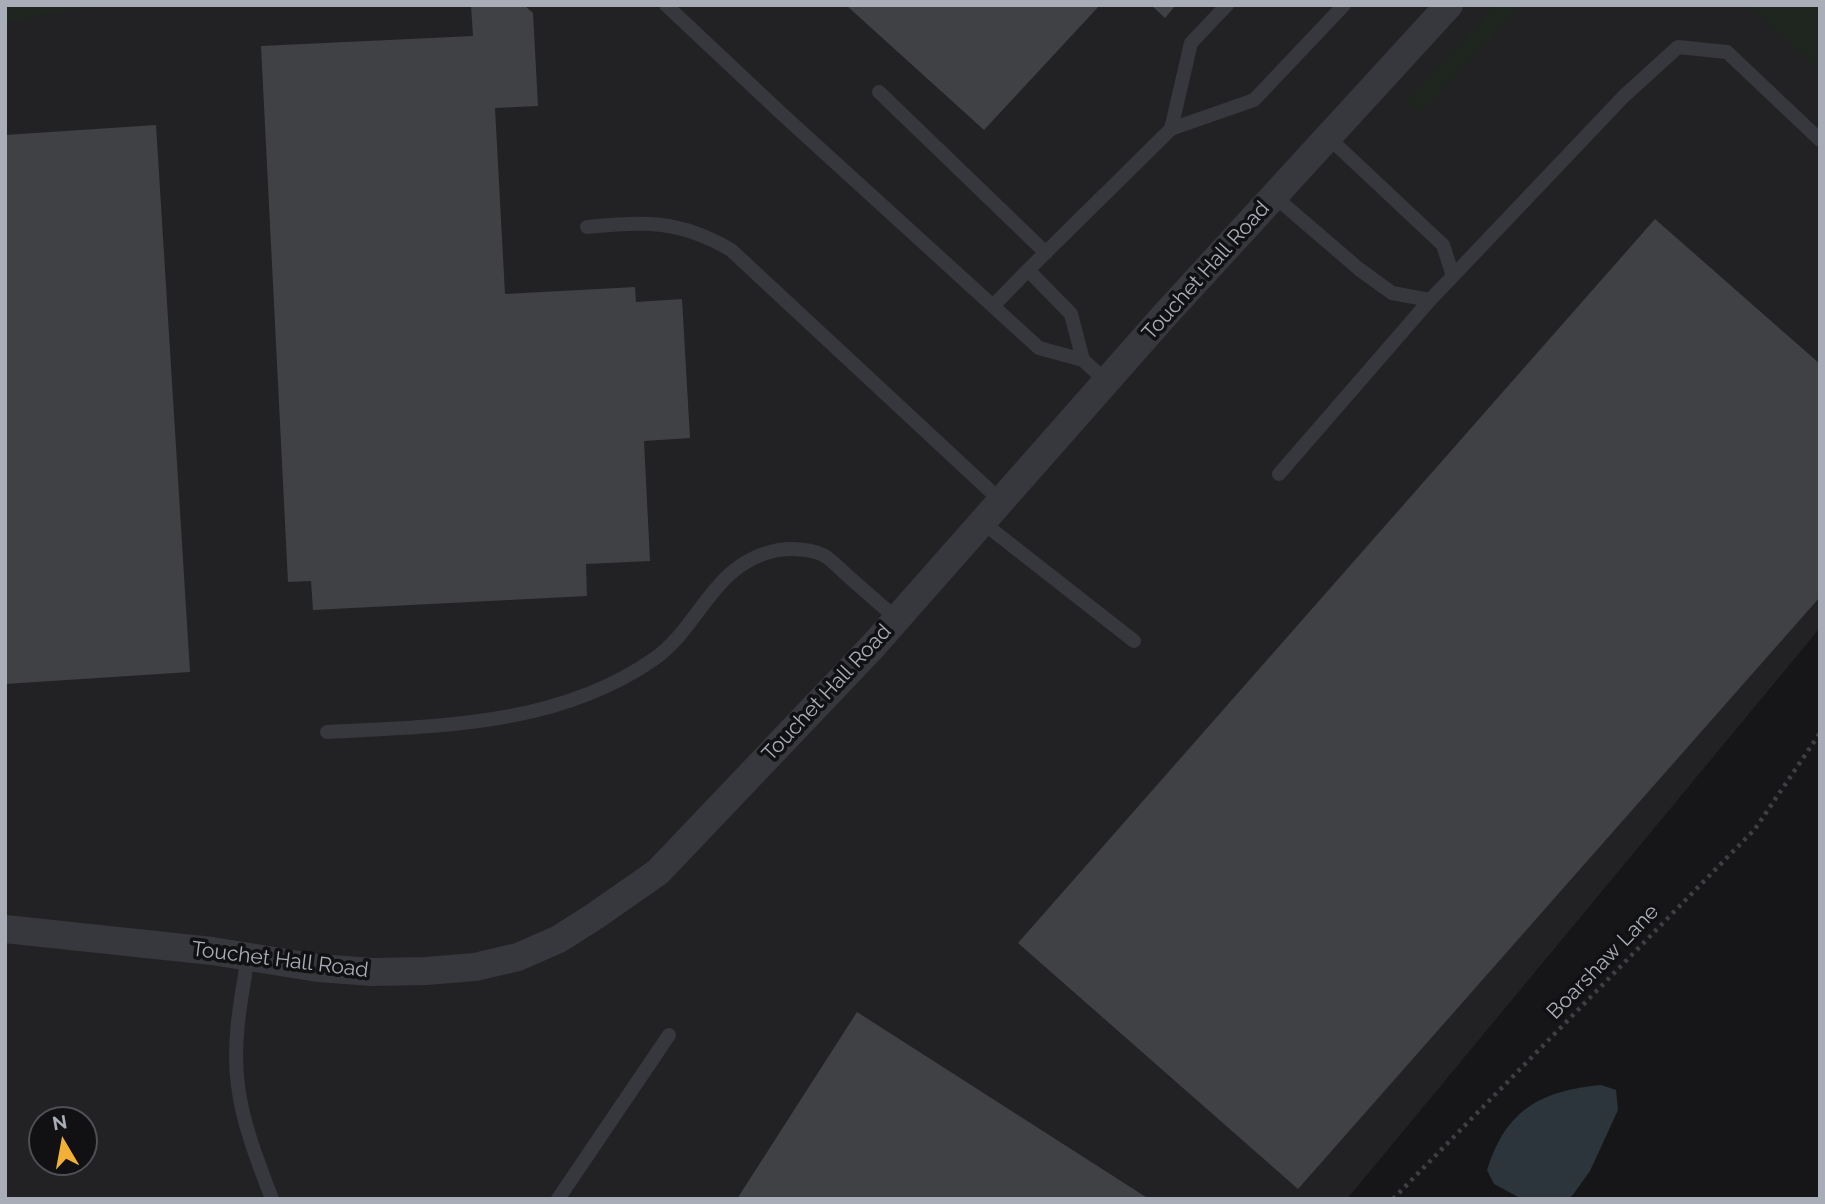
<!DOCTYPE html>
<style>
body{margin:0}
#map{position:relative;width:1825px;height:1204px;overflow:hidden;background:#161618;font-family:Raleway,sans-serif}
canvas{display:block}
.frame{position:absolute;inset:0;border:7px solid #a8adb8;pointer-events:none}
.north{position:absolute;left:28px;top:1106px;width:70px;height:70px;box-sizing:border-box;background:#111113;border:2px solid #4d4f55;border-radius:50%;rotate:350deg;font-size:19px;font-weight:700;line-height:28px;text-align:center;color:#a8adb8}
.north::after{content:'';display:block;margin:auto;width:24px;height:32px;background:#f2b134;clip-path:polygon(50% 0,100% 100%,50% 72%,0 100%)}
</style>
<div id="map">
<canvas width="1825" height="1204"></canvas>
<div class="frame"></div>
<div class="north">N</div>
</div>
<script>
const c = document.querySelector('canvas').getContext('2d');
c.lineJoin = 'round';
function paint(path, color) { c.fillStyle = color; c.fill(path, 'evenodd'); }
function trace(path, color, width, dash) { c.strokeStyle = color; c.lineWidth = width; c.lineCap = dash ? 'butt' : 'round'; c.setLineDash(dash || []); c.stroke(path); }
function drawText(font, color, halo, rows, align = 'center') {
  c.font = font + ' Raleway,sans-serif'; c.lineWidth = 7; c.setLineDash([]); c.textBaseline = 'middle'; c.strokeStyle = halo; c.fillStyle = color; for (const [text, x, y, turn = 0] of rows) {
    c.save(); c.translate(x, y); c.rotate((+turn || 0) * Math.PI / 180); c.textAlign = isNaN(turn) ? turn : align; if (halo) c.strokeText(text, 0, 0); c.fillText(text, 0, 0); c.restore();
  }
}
const built = new Path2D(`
 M5 5H1820V628L1347 1199H5ZM42 1120H84V1162H42Z`);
const green = new Path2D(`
 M5 5H95L5 22Z
 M1496 5H1522L1420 113 1407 101Z
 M1748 5H1820V70Z`);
const water = new Path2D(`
 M1601 1085 1616 1090 1618 1110 1590 1171 1572 1196 1565 1199H1522L1494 1184 1487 1170C1506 1109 1541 1091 1601 1085Z`);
const building = new Path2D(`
 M471 5H524L533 13 538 106 495 108 505 294 635 287 636 302 682 299 690 438 644 441 650 561 586 564 587 596 313 610 311 581 288 582 261 46 473 36Z
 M846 5H1100L984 130Z
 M1151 5H1176L1165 18Z
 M156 125 190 672 5 684V135Z
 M1655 219 1820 364V597L1298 1189 1018 943Z
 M857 1012 1149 1199H737Z`);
const path = new Path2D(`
 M1393 1199 1755 829 1820 733`);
const lane = new Path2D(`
 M666 5 782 114 1039 348 1083 360 1107 382
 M879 92 1046 253
 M1171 129 1191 43 1227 5
 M1274 196 1359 269 1392 293 1430 300 1453 276 1443 245 1328 137
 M587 227C646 222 678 219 731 250L1001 501
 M1453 276 1624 96 1678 47 1727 52 1820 140
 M993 306 1028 270
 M1083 360 1071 314 1028 270 1171 129 1254 100 1344 5
 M1279 474 1430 300
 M982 522 1134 641
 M327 732C440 726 558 726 654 659 702 625 712 563 778 550 793 548 812 549 825 556 834 562 842 571 849 577 865 591 881 605 897 619
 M248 957C241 999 232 1043 238 1086 243 1125 258 1162 272 1199
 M558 1199 669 1035`);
const street = new Path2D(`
 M5 929 212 951 318 968 372 972 426 971 475 967 518 957 559 939 595 916 658 872 873 646 1164 316 1449 5`);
const streetNames = [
 ["Touchet Hall Road",1206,271,-48],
 ["Touchet Hall Road",827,693,-47],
 ["Touchet Hall Road",280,960,7],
 ["Boarshaw Lane",1603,962,-46]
];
paint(built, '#222225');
paint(green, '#1e261f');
paint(water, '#2c353c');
paint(building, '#404145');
trace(path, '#3d3f44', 4.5, [3.5, 5]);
trace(lane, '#37383d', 14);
trace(street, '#37383d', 28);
drawText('21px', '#a8adb8', '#111113', streetNames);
</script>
